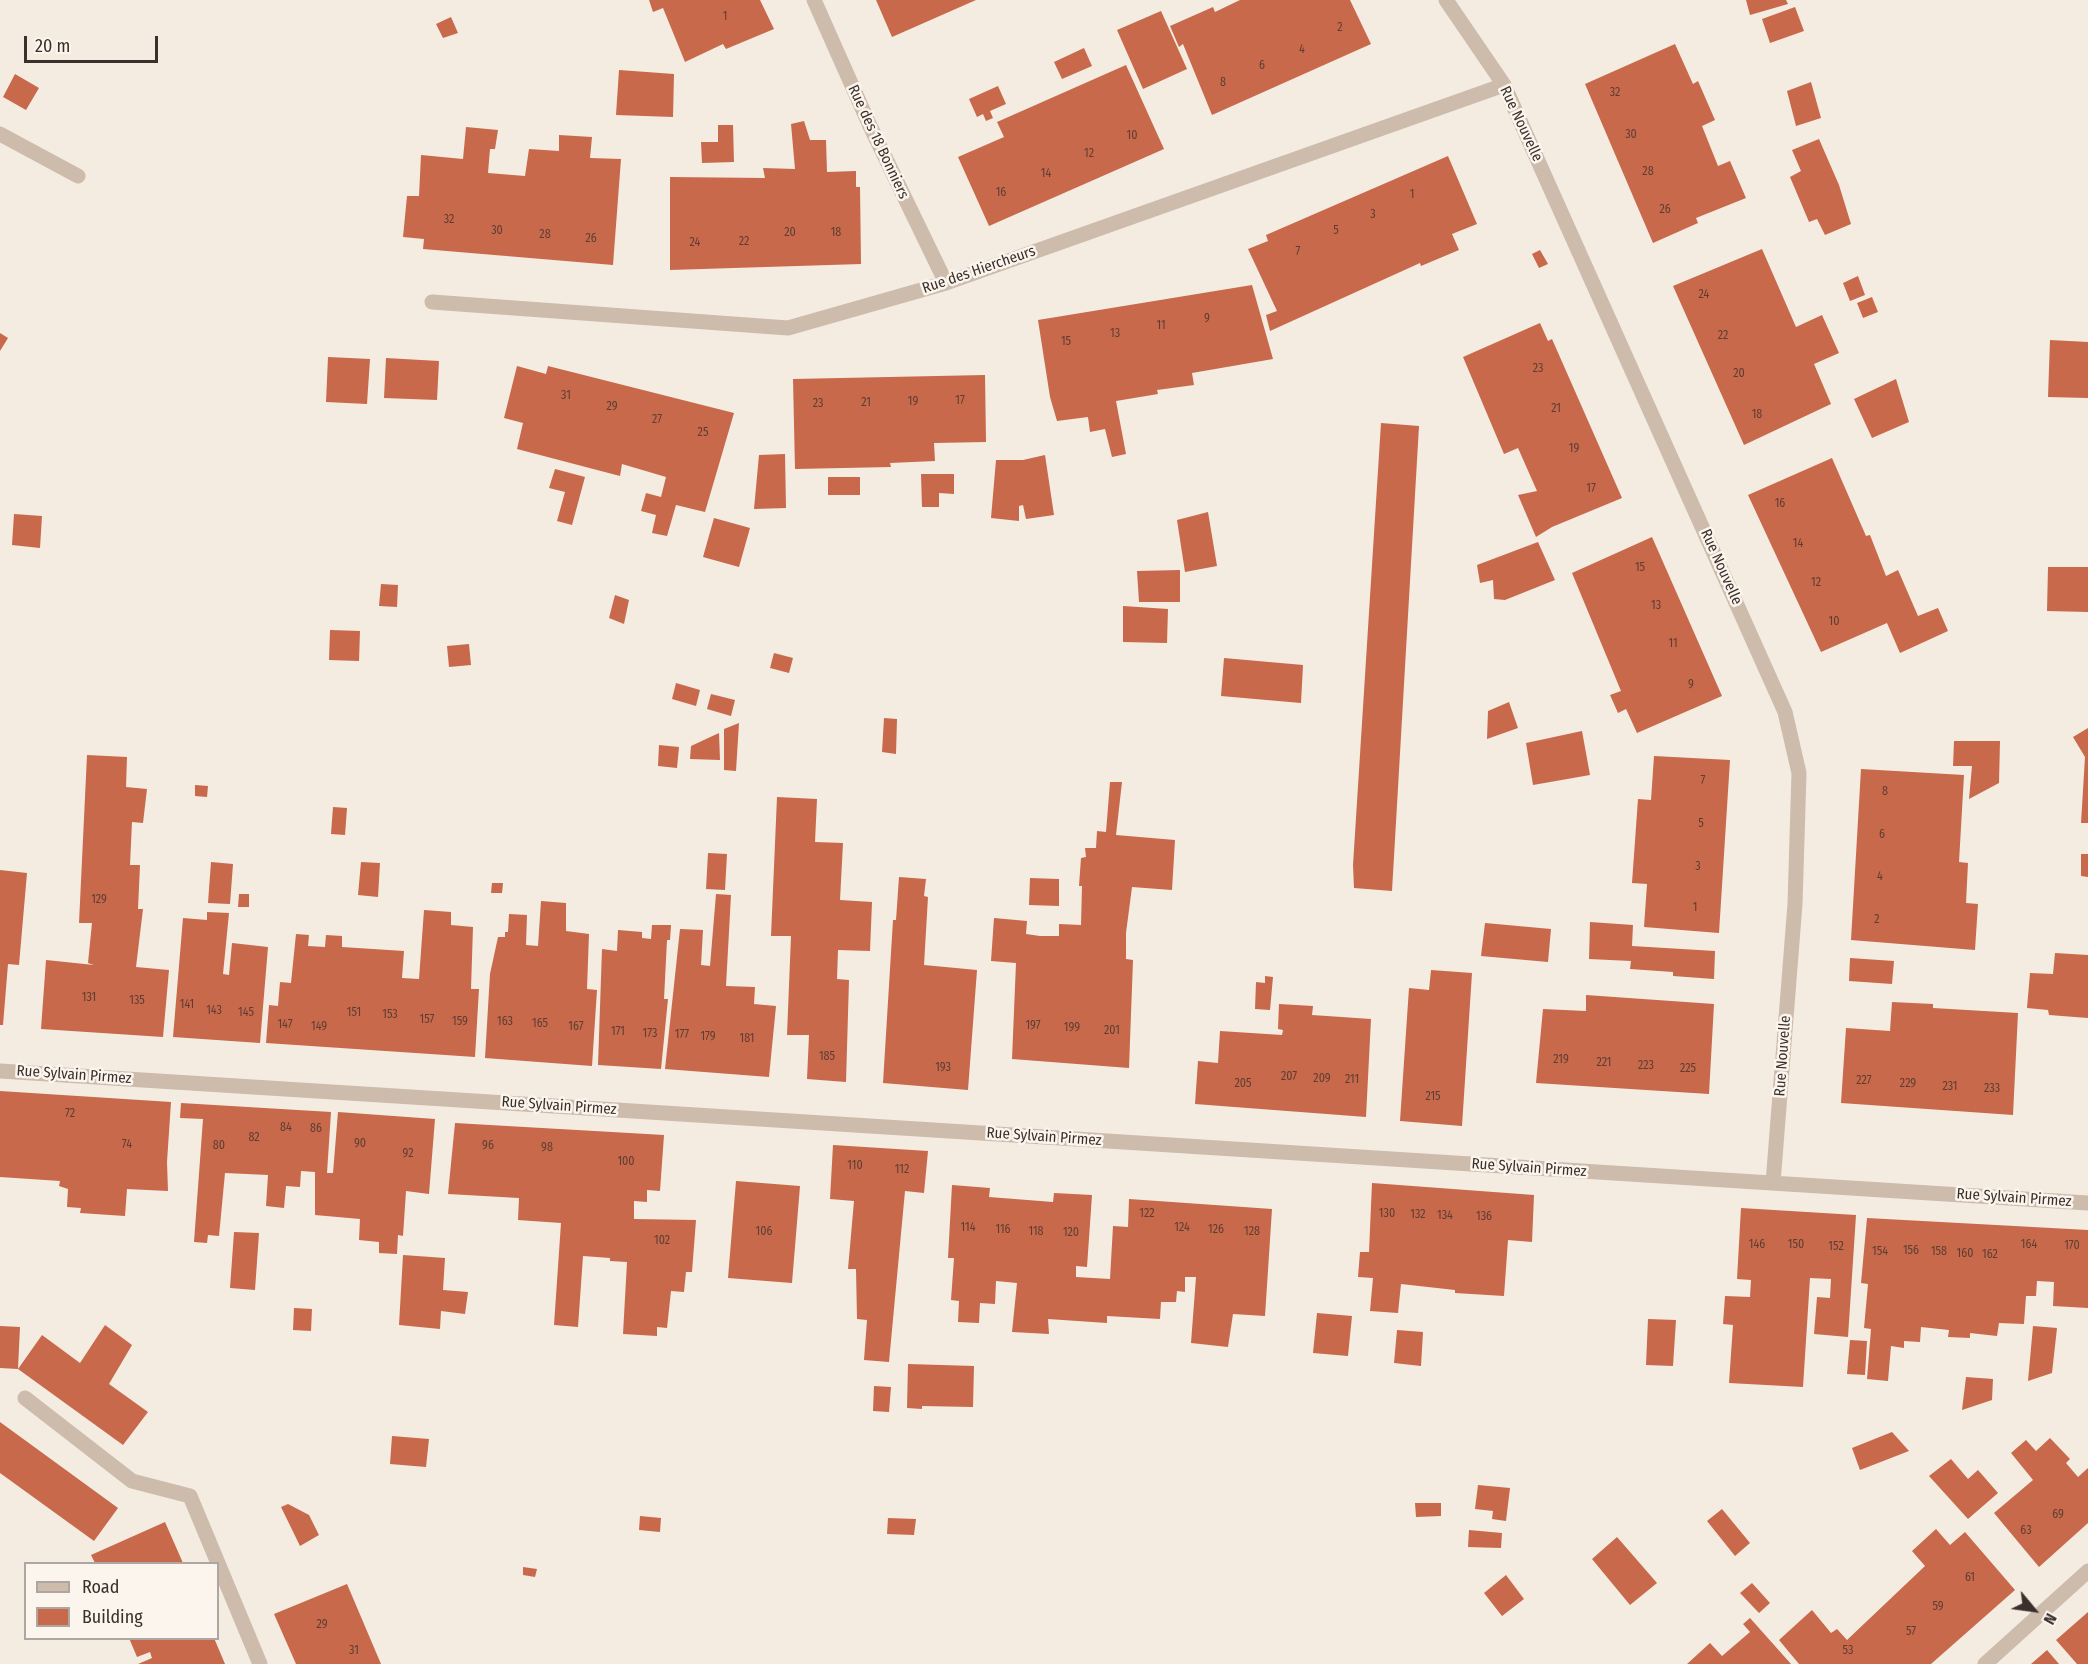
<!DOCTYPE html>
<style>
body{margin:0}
#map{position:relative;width:2088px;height:1664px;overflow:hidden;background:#f4ebe1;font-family:"Fira Sans Condensed",sans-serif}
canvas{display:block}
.legend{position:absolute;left:24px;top:1562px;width:195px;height:78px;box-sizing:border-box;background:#fbf5ee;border:2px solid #aea6a0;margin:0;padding:8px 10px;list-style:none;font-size:18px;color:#3b302b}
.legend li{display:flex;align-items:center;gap:12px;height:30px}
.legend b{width:30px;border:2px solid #aea6a0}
.north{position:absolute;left:2004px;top:1580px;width:60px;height:60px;-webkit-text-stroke:4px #fbf5ee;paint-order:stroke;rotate:119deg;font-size:16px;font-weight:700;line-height:24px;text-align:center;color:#3b302b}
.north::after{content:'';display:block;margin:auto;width:21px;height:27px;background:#3b302b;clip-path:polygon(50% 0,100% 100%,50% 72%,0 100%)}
.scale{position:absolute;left:24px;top:36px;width:134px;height:27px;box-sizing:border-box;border:3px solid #3b302b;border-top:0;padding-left:8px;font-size:18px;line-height:21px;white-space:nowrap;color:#3b302b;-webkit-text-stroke:4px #fbf5ee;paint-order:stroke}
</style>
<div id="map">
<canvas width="2088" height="1664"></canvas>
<ul class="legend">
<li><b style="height:8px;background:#cdbbac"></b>Road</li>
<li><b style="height:16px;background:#c8694b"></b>Building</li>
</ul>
<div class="north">N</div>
<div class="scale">20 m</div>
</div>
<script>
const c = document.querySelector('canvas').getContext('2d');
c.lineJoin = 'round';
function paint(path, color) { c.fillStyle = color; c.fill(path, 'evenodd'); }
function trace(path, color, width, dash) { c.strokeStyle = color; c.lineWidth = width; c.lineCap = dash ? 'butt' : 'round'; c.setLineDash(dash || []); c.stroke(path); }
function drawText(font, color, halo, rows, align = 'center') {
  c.font = font + ' "Fira Sans Condensed",sans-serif'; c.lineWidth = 5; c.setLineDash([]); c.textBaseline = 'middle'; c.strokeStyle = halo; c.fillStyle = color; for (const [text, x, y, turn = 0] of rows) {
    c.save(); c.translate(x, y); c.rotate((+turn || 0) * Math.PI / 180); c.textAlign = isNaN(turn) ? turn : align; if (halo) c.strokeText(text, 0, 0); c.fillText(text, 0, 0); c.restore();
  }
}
const building = new Path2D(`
 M649 0H760L774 29 726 49 723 44 685 62 663 8 653 12Z
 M876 0H976L892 37Z
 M1240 0H1350L1371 44 1212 115 1183 44 1179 47 1170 26 1213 7 1215 12Z
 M1746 0H1786L1788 4 1750 15Z
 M1795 7 1804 31 1770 43 1762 19Z
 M1161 11 1187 69 1143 89 1117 30Z
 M451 17 458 33 443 38 436 24Z
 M1675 44 1693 84 1698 81 1715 120 1702 126 1718 166 1730 161 1746 198 1696 218 1698 223 1653 243 1585 84Z
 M1084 48 1092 66 1062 79 1054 62Z
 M1126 65 1164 149 989 226 958 157 1004 137 997 122Z
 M619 70 674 74 673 117 616 115Z
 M15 74 39 88 26 110 3 97Z
 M1811 82 1821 118 1796 126 1787 91Z
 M998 86 1006 104 990 111 993 118 986 121 983 114 977 117 969 99Z
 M804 121 810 140H826L827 172 856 171V187H860L861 264 670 270V177L765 178 763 168 795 169 791 124Z
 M718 125H733L734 162 702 163 701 142H718Z
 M466 127 498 130 495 149H490L488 173 525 176 529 149 559 151V135L592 137 590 158 621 159 613 265 423 249 424 239 403 237 407 196H419L421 155 463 159Z
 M1819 139 1839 185 1851 224 1825 235 1817 219 1809 222 1790 177 1801 171 1792 150Z
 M1448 156 1477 224 1452 234 1459 250 1421 266 1420 263 1270 331 1266 315 1277 311 1248 249 1268 241 1266 235Z
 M1762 249 1796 327 1822 315 1839 353 1814 364 1831 404 1744 445 1673 286Z
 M1540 250 1548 264 1539 268 1532 254Z
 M1858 276 1865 295 1850 301 1843 283Z
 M1252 285 1273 359 1192 373 1194 385 1157 390 1158 394 1116 401 1126 454 1112 457 1105 429 1090 432 1088 417 1057 421 1050 397 1038 320Z
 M1872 297 1878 312 1863 318 1857 303Z
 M1540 323 1548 341 1552 339 1622 498 1552 527 1536 537 1518 495 1537 491 1518 448 1504 454 1463 357Z
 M0 333 8 338 0 351Z
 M2050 340 2088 342V398L2048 397Z
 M328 357 370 359 367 404 326 402Z
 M386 358 439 361 437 400 384 398Z
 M517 366 546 374 548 366 734 413 705 512 676 505 667 536 652 533 656 515 641 511 646 493 661 497 666 477 622 464 620 476 517 449 523 423 504 418Z
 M985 375 986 442 934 443 935 461 890 463 891 467 795 469 793 379Z
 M1896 379 1909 422 1872 438 1854 399Z
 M1381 423 1419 426 1392 891 1354 888 1353 865Z
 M785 454 786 508 754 509 759 455Z
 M1045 455 1054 515 1026 519 1023 505 1019 506V521L991 518 996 460H1023Z
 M1832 458 1866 536 1870 535 1886 576 1898 570 1918 616 1938 608 1948 631 1900 653 1887 623 1821 652 1748 495Z
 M555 469 585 477 572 525 557 521 565 492 549 488Z
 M921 474H954V494L939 493V507H922Z
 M828 477H860V495H828Z
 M1208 512 1217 566 1185 572 1177 520Z
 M14 514 42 516 40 548 12 545Z
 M714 518 750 528 739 567 703 557Z
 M1652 537 1722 696 1637 733 1626 709 1618 713 1610 695 1621 691 1572 573Z
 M1538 542 1555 580 1505 600 1494 599 1493 580 1480 583 1477 565Z
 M2048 567H2088V612L2047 611Z
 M1180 570V602H1139L1137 571Z
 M381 584 398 585 397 607 379 606Z
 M615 595 629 600 624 624 609 618Z
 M1123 606 1168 609 1167 643 1123 642Z
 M330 630 360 631 359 661 329 660Z
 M469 644 471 665 449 667 447 646Z
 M774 653 793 658 789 673 770 668Z
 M1224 658 1303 665 1301 703 1221 696Z
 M676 683 700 690 696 706 672 699Z
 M711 694 735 700 731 716 707 709Z
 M1509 702 1518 728 1487 739 1488 711Z
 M884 718 897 719 896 754 882 752Z
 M739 723 736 771 724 770V729Z
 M2088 728V823H2081L2085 757 2073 737Z
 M1582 731 1590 775 1533 785 1526 743Z
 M719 733 720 760 690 759 691 746Z
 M1954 741H2000L1999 783 1969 799 1972 766H1953Z
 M659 745 679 747 677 768 658 766Z
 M87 755 127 757 126 787 147 789 143 823 132 822 130 865H140L138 909H143L136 967 169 970 163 1037 41 1029 46 960 94 965 88 963 92 923H79Z
 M1654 756 1730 760 1719 933 1644 927 1647 884 1632 883 1638 799 1651 800Z
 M1861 769 1964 775 1959 862 1968 863 1966 903 1978 904 1975 950 1851 940Z
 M1110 782H1122L1116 835 1175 840 1172 890 1132 887 1126 933V959L1133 960 1129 1068 1012 1059 1016 963 991 961 994 918 1027 921 1026 934 1040 936H1059V924L1081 925 1082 886H1079L1081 858 1086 857 1085 848H1096L1097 831 1106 832Z
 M195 785 208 786 207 797 195 796Z
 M777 797 817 799 815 842 843 843 840 900 872 902 870 951 838 950 837 979 849 980 846 1082 807 1079 809 1035H787L791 936H771Z
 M333 807 347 808 345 835 331 834Z
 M708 853 727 854 725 890 706 889Z
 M2081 854H2088V877L2081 876Z
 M211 862 233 864 230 904 208 903Z
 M361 862 380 863 378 897 358 895Z
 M0 870 27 873 19 965 8 964 3 1025H0Z
 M899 877 926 879 924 896 928 897 924 965 977 970 968 1090 883 1083 893 920H896Z
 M1030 878 1059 879V906L1029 905Z
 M492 883H503L502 893H491Z
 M239 894H249V907H238Z
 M716 894 731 895 726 986 755 987 754 1004 776 1006 769 1077 665 1069 680 929 703 930 701 965 710 966Z
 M541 901 566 903V931L589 934 587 989 597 990 592 1066 485 1058 490 974 498 937H505V932H508L509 914 527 915 526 945 538 946Z
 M424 910 451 912V925L473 927 471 989H479L475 1057 266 1043 269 1005 278 1006 280 982 291 983 296 934 309 935 308 946 325 947 326 935 342 936V947L404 951 402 978 419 979Z
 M207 912 229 913 223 974 229 975 232 943 268 947 260 1043 173 1037 183 918 207 920Z
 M1590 922 1633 925 1632 946 1715 951 1714 979 1673 976V972L1630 969 1631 961 1589 959Z
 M1485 923 1551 929 1548 962 1481 956Z
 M652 925H671L670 940H667L664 999H668L661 1069 598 1065 602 949 617 951 618 930 642 932V938L651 939Z
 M2055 953 2088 955V1018L2049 1015 2048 1010 2027 1008 2030 973 2053 974Z
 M1850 958 1894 961 1892 984 1849 981Z
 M1431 970 1472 973 1462 1126 1400 1121 1409 988 1429 990Z
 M1265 976 1273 977 1270 1010 1255 1009 1256 982 1265 983Z
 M1586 995 1714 1004 1709 1094 1536 1083 1543 1009 1586 1011Z
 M1892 1002 1933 1004V1008L2018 1013 2013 1115 1841 1103 1846 1028 1890 1031Z
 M1279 1004 1313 1006 1312 1015 1371 1019 1366 1117 1195 1104 1198 1061 1218 1063 1220 1031 1282 1035 1283 1030 1278 1029Z
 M0 1091 171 1102 167 1162 168 1191 127 1189 125 1216 80 1213 81 1208 67 1207 68 1189 59 1186 60 1181 0 1177Z
 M181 1103 331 1112 327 1173H333L338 1112 435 1119 429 1194 406 1191 403 1236 398 1235 397 1254 379 1253V1242L359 1240 360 1219 315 1215V1172L301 1171 300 1187 286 1186 284 1208 266 1206 268 1175 225 1173 219 1236 208 1235 207 1243 194 1242 203 1119 180 1118Z
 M455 1123 664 1135 660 1191 647 1190V1202L634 1201V1219L696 1220 692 1272H686L684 1292 671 1291 667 1328 657 1327V1336L623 1334 627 1262 610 1261V1258L583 1256 578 1327 554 1325 561 1223 518 1220 519 1198 448 1194Z
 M833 1145 928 1151 924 1193 905 1191 889 1362 864 1360 867 1320 857 1319 856 1269H848L854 1201 830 1199Z
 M736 1181 800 1186 792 1283 728 1278Z
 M1372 1183 1534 1195 1532 1242 1508 1240 1504 1296 1455 1293V1290L1401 1284 1398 1313 1370 1311 1373 1278 1358 1277 1360 1252H1369Z
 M952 1185 990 1188 989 1197 1053 1202 1054 1193 1092 1195 1087 1267 1076 1266V1277L1110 1279 1113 1226 1128 1227 1129 1199 1272 1209 1265 1316 1233 1314 1228 1347 1191 1343 1196 1277H1185V1292L1177 1291 1176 1302H1161L1160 1319 1107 1316V1323L1048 1319 1049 1334 1012 1332 1017 1283 996 1281 995 1304 980 1303 979 1323 958 1322 959 1301 951 1300 954 1258H948Z
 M1741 1208 1856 1215 1848 1337 1814 1334 1817 1297 1830 1298 1831 1279 1810 1278 1803 1387 1729 1383 1733 1325 1723 1324 1725 1296 1750 1297 1751 1280 1737 1279Z
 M1867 1218 2088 1230V1308L2053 1306 2054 1282 2037 1281 2036 1296H2026L2024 1324 1999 1323 1997 1336 1970 1333V1338L1948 1337 1949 1330 1921 1327 1920 1342 1904 1341V1348L1891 1346 1888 1381 1867 1379 1871 1329 1864 1328 1868 1284 1861 1283Z
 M234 1232 259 1233 255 1290 230 1288Z
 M403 1255 445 1258 443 1290 468 1292 465 1314 441 1311 440 1329 399 1325Z
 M294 1308 312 1309 311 1331 293 1330Z
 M1317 1313 1352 1316 1348 1356 1313 1353Z
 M1648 1319 1676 1320 1673 1366 1646 1365Z
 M105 1325 132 1345 109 1384 148 1412 123 1445 18 1369 42 1335 80 1363Z
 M0 1326 20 1327 18 1369 0 1368Z
 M2033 1326 2057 1328 2052 1373 2028 1381Z
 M1397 1330 1423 1332 1421 1366 1394 1363Z
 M1850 1340 1867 1341 1865 1375 1847 1374Z
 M908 1364 974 1366 973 1407 922 1406V1409L907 1408Z
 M1966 1377 1993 1379 1992 1400 1962 1410Z
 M874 1386 891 1387 889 1412 873 1411Z
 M0 1422 118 1508 94 1541 0 1473Z
 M1892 1432 1909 1451 1860 1470 1852 1448Z
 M392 1436 429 1439 426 1467 390 1464Z
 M2050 1438 2070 1459 2066 1463 2078 1477 2088 1468V1523L2039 1567 1994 1513 2033 1480 2011 1453 2026 1440 2036 1451Z
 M1951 1459 1968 1479 1978 1470 1998 1493 1968 1519 1929 1476Z
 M1478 1485 1510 1488 1506 1521 1492 1519 1493 1511 1475 1509Z
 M1415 1503H1441V1516L1416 1517Z
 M288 1504 309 1515 319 1535 300 1546 281 1507Z
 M1722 1509 1750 1543 1735 1556 1707 1521Z
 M640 1516 661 1518 660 1532 639 1530Z
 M888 1518 916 1519 914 1535 887 1534Z
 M165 1522 183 1563H95L91 1555Z
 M1936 1529 1950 1545 1965 1532 2015 1590 1931 1664H1799L1779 1640 1812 1610 1831 1633 1837 1629 1847 1640 1925 1566 1912 1551Z
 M1469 1530 1502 1533 1501 1548 1468 1547Z
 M1617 1537 1657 1583 1630 1605 1592 1559Z
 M523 1567 537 1569 535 1577 523 1575Z
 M1506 1575 1524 1599 1502 1616 1484 1593Z
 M1752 1583 1770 1603 1759 1613 1740 1593Z
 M347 1584 381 1664H296L274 1614Z
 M2088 1612V1664H2077L2056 1640Z
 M1750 1618 1791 1664H1687L1710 1643 1722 1656 1750 1632 1743 1624Z
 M129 1638H214L225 1664H138L152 1658 150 1652 137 1657Z
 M2047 1650 2059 1664H2031Z`);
const minor = new Path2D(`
 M814 0 870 126 946 283
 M1446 0 1504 85 1785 712 1799 773 1795 904 1773 1183
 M0 134 78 176
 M432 302 788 328 946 283 1504 85
 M0 1071 2088 1203
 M25 1398 132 1481 190 1496 260 1664
 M1985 1664 2088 1571`);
const numberNames = [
 ["1",725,17],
 ["2",1340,28],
 ["4",1302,50],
 ["6",1262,66],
 ["8",1223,83],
 ["32",1615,93],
 ["30",1631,135],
 ["10",1132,136],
 ["12",1089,154],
 ["28",1648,172],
 ["14",1046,174],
 ["16",1001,193],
 ["1",1412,195],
 ["26",1665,210],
 ["3",1373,215],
 ["32",449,220],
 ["30",497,231],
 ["5",1336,231],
 ["20",790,233],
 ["18",836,233],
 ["28",545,235],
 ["26",591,239],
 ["22",744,242],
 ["24",695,243],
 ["7",1298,252],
 ["24",1704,295],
 ["9",1207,319],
 ["11",1161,326],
 ["13",1115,334],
 ["22",1723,336],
 ["15",1066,342],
 ["23",1538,369],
 ["20",1739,374],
 ["31",566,396],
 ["17",960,401],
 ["19",913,402],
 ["21",866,403],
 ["23",818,404],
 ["29",612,407],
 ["21",1556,409],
 ["18",1757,415],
 ["27",657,420],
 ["25",703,433],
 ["19",1574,449],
 ["17",1591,489],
 ["16",1780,504],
 ["14",1798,544],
 ["15",1640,568],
 ["12",1816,583],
 ["13",1656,606],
 ["10",1834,622],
 ["11",1673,644],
 ["9",1691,685],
 ["7",1703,781],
 ["8",1885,792],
 ["5",1701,824],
 ["6",1882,835],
 ["3",1698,867],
 ["4",1880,877],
 ["129",99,900],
 ["1",1695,908],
 ["2",1877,920],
 ["131",89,998],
 ["135",137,1001],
 ["141",187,1005],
 ["143",214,1011],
 ["145",246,1013],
 ["151",354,1013],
 ["153",390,1015],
 ["157",427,1020],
 ["159",460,1022],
 ["163",505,1022],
 ["165",540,1024],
 ["147",285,1025],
 ["197",1033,1026],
 ["149",319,1027],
 ["167",576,1027],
 ["199",1072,1028],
 ["201",1112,1031],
 ["171",618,1032],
 ["173",650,1034],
 ["177",682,1035],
 ["179",708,1037],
 ["181",747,1039],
 ["185",827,1057],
 ["219",1561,1060],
 ["221",1604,1063],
 ["223",1646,1066],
 ["193",943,1068],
 ["225",1688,1069],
 ["207",1289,1077],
 ["209",1322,1079],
 ["211",1352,1080],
 ["227",1864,1081],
 ["205",1243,1084],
 ["229",1908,1084],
 ["231",1950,1087],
 ["233",1992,1089],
 ["215",1433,1097],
 ["72",70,1114],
 ["84",286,1128],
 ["86",316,1129],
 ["82",254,1138],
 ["90",360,1144],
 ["74",127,1145],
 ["80",219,1146],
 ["96",488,1146],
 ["98",547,1148],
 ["92",408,1154],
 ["100",626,1162],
 ["110",855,1166],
 ["112",902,1170],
 ["122",1147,1214],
 ["130",1387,1214],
 ["132",1418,1215],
 ["134",1445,1216],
 ["136",1484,1217],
 ["114",968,1228],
 ["124",1182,1228],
 ["116",1003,1230],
 ["126",1216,1230],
 ["106",764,1232],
 ["118",1036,1232],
 ["128",1252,1232],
 ["120",1071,1233],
 ["102",662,1241],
 ["146",1757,1245],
 ["150",1796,1245],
 ["164",2029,1245],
 ["170",2072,1246],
 ["152",1836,1247],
 ["156",1911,1251],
 ["154",1880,1252],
 ["158",1939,1252],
 ["160",1965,1254],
 ["162",1990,1255],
 ["69",2058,1515],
 ["63",2026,1531],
 ["61",1970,1578],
 ["59",1938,1607],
 ["29",322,1625],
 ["57",1911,1632],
 ["31",354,1651],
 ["53",1848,1651]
];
const streetNames = [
 ["Rue Nouvelle",1521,124,65],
 ["Rue des 18 Bonniers",878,142,65],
 ["Rue des Hiercheurs",979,270,-19],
 ["Rue Nouvelle",1721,567,66],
 ["Rue Nouvelle",1783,1056,-86],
 ["Rue Sylvain Pirmez",74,1075,4],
 ["Rue Sylvain Pirmez",559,1106,4],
 ["Rue Sylvain Pirmez",1044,1137,4],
 ["Rue Sylvain Pirmez",1529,1168,4],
 ["Rue Sylvain Pirmez",2014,1198,4]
];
paint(building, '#c8694b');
trace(minor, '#cdbbac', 15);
drawText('12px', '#5e3e33', null, numberNames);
drawText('15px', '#3b302b', '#fbf5ee', streetNames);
</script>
